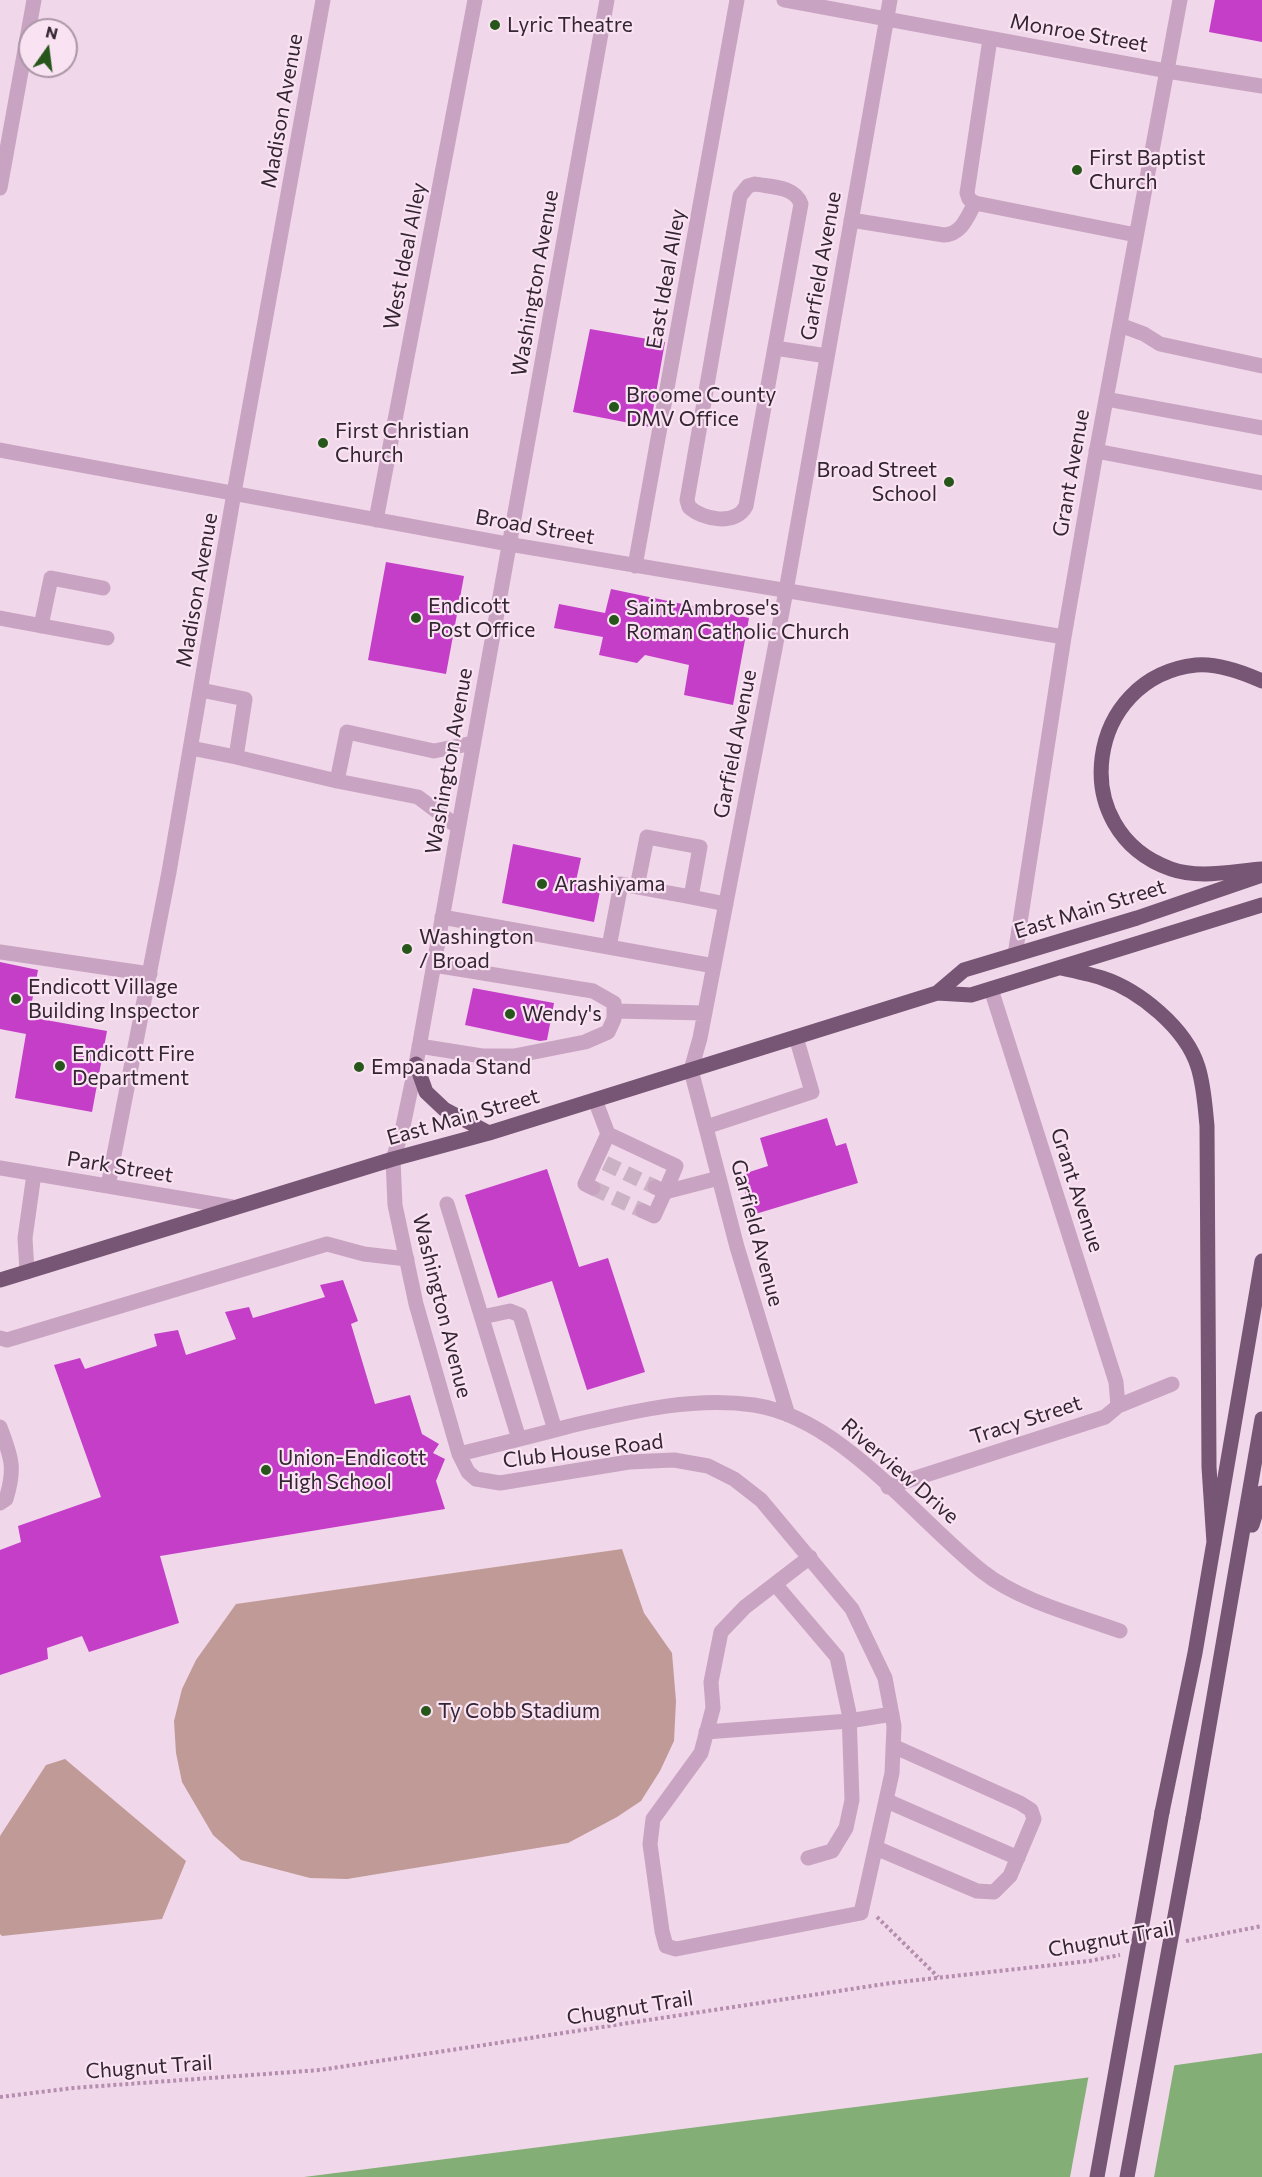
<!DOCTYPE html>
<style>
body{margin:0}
#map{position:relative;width:1262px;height:2177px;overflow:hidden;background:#f1d7ea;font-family:Commissioner,sans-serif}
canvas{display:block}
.north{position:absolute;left:18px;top:18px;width:60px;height:60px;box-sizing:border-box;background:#f9e3f3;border:2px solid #aa97a6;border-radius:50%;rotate:14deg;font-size:16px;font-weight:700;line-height:24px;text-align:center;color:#342533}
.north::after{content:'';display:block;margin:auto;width:21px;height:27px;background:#27561b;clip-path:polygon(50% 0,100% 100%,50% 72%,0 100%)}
</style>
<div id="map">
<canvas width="1262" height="2177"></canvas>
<div class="north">N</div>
</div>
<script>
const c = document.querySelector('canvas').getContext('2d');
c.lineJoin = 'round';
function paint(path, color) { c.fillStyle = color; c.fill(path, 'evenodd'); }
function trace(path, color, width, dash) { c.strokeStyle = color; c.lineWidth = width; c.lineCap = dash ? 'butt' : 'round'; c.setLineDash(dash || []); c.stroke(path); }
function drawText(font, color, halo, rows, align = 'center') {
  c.font = font + ' Commissioner,sans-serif'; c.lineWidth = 4.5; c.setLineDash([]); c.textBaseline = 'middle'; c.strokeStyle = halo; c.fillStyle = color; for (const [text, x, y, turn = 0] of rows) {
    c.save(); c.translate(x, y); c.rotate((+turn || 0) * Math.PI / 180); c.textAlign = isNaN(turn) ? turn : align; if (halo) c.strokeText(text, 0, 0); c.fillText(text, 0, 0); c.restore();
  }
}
const green = new Path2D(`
 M622 1549 644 1613 672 1653 676 1701 674 1741 660 1771 641 1801 617 1817 568 1843 347 1879 310 1878 241 1860 213 1835 182 1782 176 1753 174 1721 182 1689 196 1660 236 1604Z
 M65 1759 186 1861 162 1919 2 1936 0 1934V1836L46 1765Z`);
const water = new Path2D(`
 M1262 2053V2177H304L1084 2078Z`);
const pier = new Path2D(`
 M1175 2062 1154 2177H1070L1089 2074Z`);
const building = new Path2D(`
 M1215 0H1262V42L1209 32Z
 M590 329 665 342 650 427 573 412Z
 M386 562 464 576 446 674 368 660Z
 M611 589 749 618 733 705 684 695 689 665 645 655 637 663 599 655 603 637 554 628 559 604 605 613Z
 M513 844 581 858 576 881 601 886 594 922 502 903Z
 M0 962 38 970 29 1017 107 1031 92 1112 15 1098 26 1034 0 1029Z
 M473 988 554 1003 547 1040 540 1041 465 1025Z
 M827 1118 836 1146 846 1143 858 1183 752 1215 740 1175 768 1166 760 1138Z
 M547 1169 579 1267 608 1258 645 1372 587 1390 552 1281 498 1298 465 1195Z
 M343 1280 358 1321 351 1324 375 1404 410 1395 422 1434 439 1444 433 1453 445 1459 436 1481 445 1509 160 1556 179 1623 89 1652 82 1636 47 1648 48 1659 0 1675V1550L21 1542 18 1526 101 1497 54 1365 80 1358 85 1369 157 1346 154 1334 178 1330 186 1355 236 1339 225 1312 249 1307 253 1318 325 1297 320 1285Z`);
const minorTunnel = new Path2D(`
 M605 1163 655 1187
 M593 1188 643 1211`);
const path = new Path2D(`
 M877 1917 938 1977
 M1186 1941 1262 1926
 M0 2097 73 2088 320 2070 891 1983 1089 1961 1120 1955`);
const minor = new Path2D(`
 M607 0 416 1064 402 1131 393 1159 395 1205 416 1304 459 1454 468 1472 476 1479 500 1483 629 1462 674 1460 708 1466 734 1479 761 1500 852 1609 885 1678 894 1726 892 1773 861 1913 676 1949 666 1946 662 1931 650 1844 653 1819 701 1753 713 1708 711 1682 721 1632 745 1607 810 1557
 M784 0 1167 71 1262 86
 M990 39 967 193 969 199 975 203 1136 235
 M755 184C771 187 795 186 801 204L746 506C736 526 703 520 689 507L687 500 740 196 748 186Z
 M0 188 34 0
 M851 220 944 235C962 234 967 217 975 203
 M1120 325 1144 334 1160 344 1262 366
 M775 348 827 356
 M1106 399 1262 428
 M0 450 508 544 1064 637
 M1096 451 1262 483
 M376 520 475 0
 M635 566 737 0
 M0 618 107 638
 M41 626 51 578 103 588
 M191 748 236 757 245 699 201 690
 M236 757 337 781
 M458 827 418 797 337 781 347 732 434 751 473 743
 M691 897 726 904
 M442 917 714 966
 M609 947 621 884 691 897 700 847 647 837 637 887
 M0 952 150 974
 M1015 955 1064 637 1094 464 1180 0
 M991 989 1116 1382 1118 1406
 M614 1011 705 1013
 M419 1046 482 1056H514L585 1042 608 1032 614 1019V1003L593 991 434 965
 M595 1100 608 1134
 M706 1127 812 1092 796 1037
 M0 1168 232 1207
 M108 1186 169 872 234 493 323 0
 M593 1188 585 1184 608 1134 676 1166 665 1192 719 1178
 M447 1204 519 1439
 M643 1211 654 1216 665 1192 655 1187
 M27 1272 25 1238 34 1174
 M482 1317 510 1311 520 1315 555 1430
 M0 1338 7 1340 327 1244 364 1254 407 1259
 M788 1415 737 1247 691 1070 700 1038 786 591 890 0
 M0 1427C11 1457 16 1467 6 1499L0 1503
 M459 1454C496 1445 533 1436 570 1426 630 1412 692 1396 754 1405 841 1418 916 1519 983 1572 1020 1601 1076 1615 1120 1631
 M888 1487 1105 1417 1118 1406 1172 1384
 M775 1584 837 1657 849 1713 852 1800 846 1828 832 1851 808 1858
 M706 1732 849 1721 892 1714
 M887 1801 1018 1858
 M876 1848 977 1891 994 1892 1010 1876 1034 1819 1031 1810 1020 1803 893 1746`);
const major = new Path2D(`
 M1262 681C1242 672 1218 663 1196 665 1086 677 1064 831 1171 869 1199 879 1233 871 1262 869
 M1061 968C1075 971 1089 974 1102 978 1139 990 1186 1028 1198 1067 1204 1086 1205 1106 1207 1126L1209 1467 1214 1543
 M937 993 964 970 1137 918 1262 875
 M416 1064 426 1092 444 1109 489 1133
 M0 1280 393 1159 489 1133 937 993 971 995 1262 905
 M1252 1525 1262 1493
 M1162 1812 1195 1653 1262 1261
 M1193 1818 1262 1419`);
const majorBridge = new Path2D(`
 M1097 2177 1162 1812
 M1127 2177 1193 1818`);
const markers = [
 [495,25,6,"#27561b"],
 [1077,170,6,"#27561b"],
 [614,407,6,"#27561b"],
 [323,443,6,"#27561b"],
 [949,482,6,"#27561b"],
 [416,618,6,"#27561b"],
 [614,620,6,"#27561b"],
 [542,884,6,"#27561b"],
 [407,949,6,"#27561b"],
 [16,999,6,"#27561b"],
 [510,1014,6,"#27561b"],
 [60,1066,6,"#27561b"],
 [359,1067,6,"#27561b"],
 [266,1470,6,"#27561b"],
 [426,1711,6,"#27561b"]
];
const poiNames = [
 ["Lyric Theatre",507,25],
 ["First Baptist",1089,158],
 ["Church",1089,182],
 ["Broome County",626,395],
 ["DMV Office",626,419],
 ["First Christian",335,431],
 ["Church",335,455],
 ["Broad Street",937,470,"right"],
 ["School",937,494,"right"],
 ["Endicott",428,606],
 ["Post Office",428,630],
 ["Saint Ambrose's",626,608],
 ["Roman Catholic Church",626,632],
 ["Arashiyama",554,884],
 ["Washington",419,937],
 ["/ Broad",419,961],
 ["Endicott Village",28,987],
 ["Building Inspector",28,1011],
 ["Wendy's",522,1014],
 ["Endicott Fire",72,1054],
 ["Department",72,1078],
 ["Empanada Stand",371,1067],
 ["Union-Endicott",278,1458],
 ["High School",278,1482],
 ["Ty Cobb Stadium",438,1711]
];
const streetNames = [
 ["Monroe Street",1079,33,10],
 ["Madison Avenue",282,111,-80],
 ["West Ideal Alley",405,256,-79],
 ["Garfield Avenue",821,266,-80],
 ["East Ideal Alley",666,279,-80],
 ["Washington Avenue",535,283,-80],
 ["Grant Avenue",1071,473,-80],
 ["Broad Street",535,527,10],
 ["Madison Avenue",197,590,-80],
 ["Garfield Avenue",735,744,-79],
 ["Washington Avenue",449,761,-80],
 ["East Main Street",1090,909,-17],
 ["East Main Street",463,1117,-16],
 ["Park Street",120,1167,9],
 ["Grant Avenue",1077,1190,72],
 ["Garfield Avenue",757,1233,75],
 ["Washington Avenue",442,1306,76],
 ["Tracy Street",1026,1420,-18],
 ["Club House Road",583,1451,-7],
 ["Riverview Drive",900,1471,41],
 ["Chugnut Trail",1111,1939,-10],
 ["Chugnut Trail",630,2008,-9],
 ["Chugnut Trail",149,2067,-4]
];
paint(green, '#c09a97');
paint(water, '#83ae76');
paint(pier, '#f1d7ea');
paint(building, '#c43ec8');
trace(minorTunnel, '#cbb3c5', 15, [15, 8]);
trace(path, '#b58daf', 4, [3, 3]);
trace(minor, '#c9a3c2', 15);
trace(major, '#765674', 15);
trace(majorBridge, '#765674', 15);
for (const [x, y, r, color] of markers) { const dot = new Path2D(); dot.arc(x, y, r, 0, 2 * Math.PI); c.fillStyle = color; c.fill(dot); trace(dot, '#f9e3f3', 2); }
drawText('21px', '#342533', '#f9e3f3', poiNames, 'left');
drawText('21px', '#342533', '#f9e3f3', streetNames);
</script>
